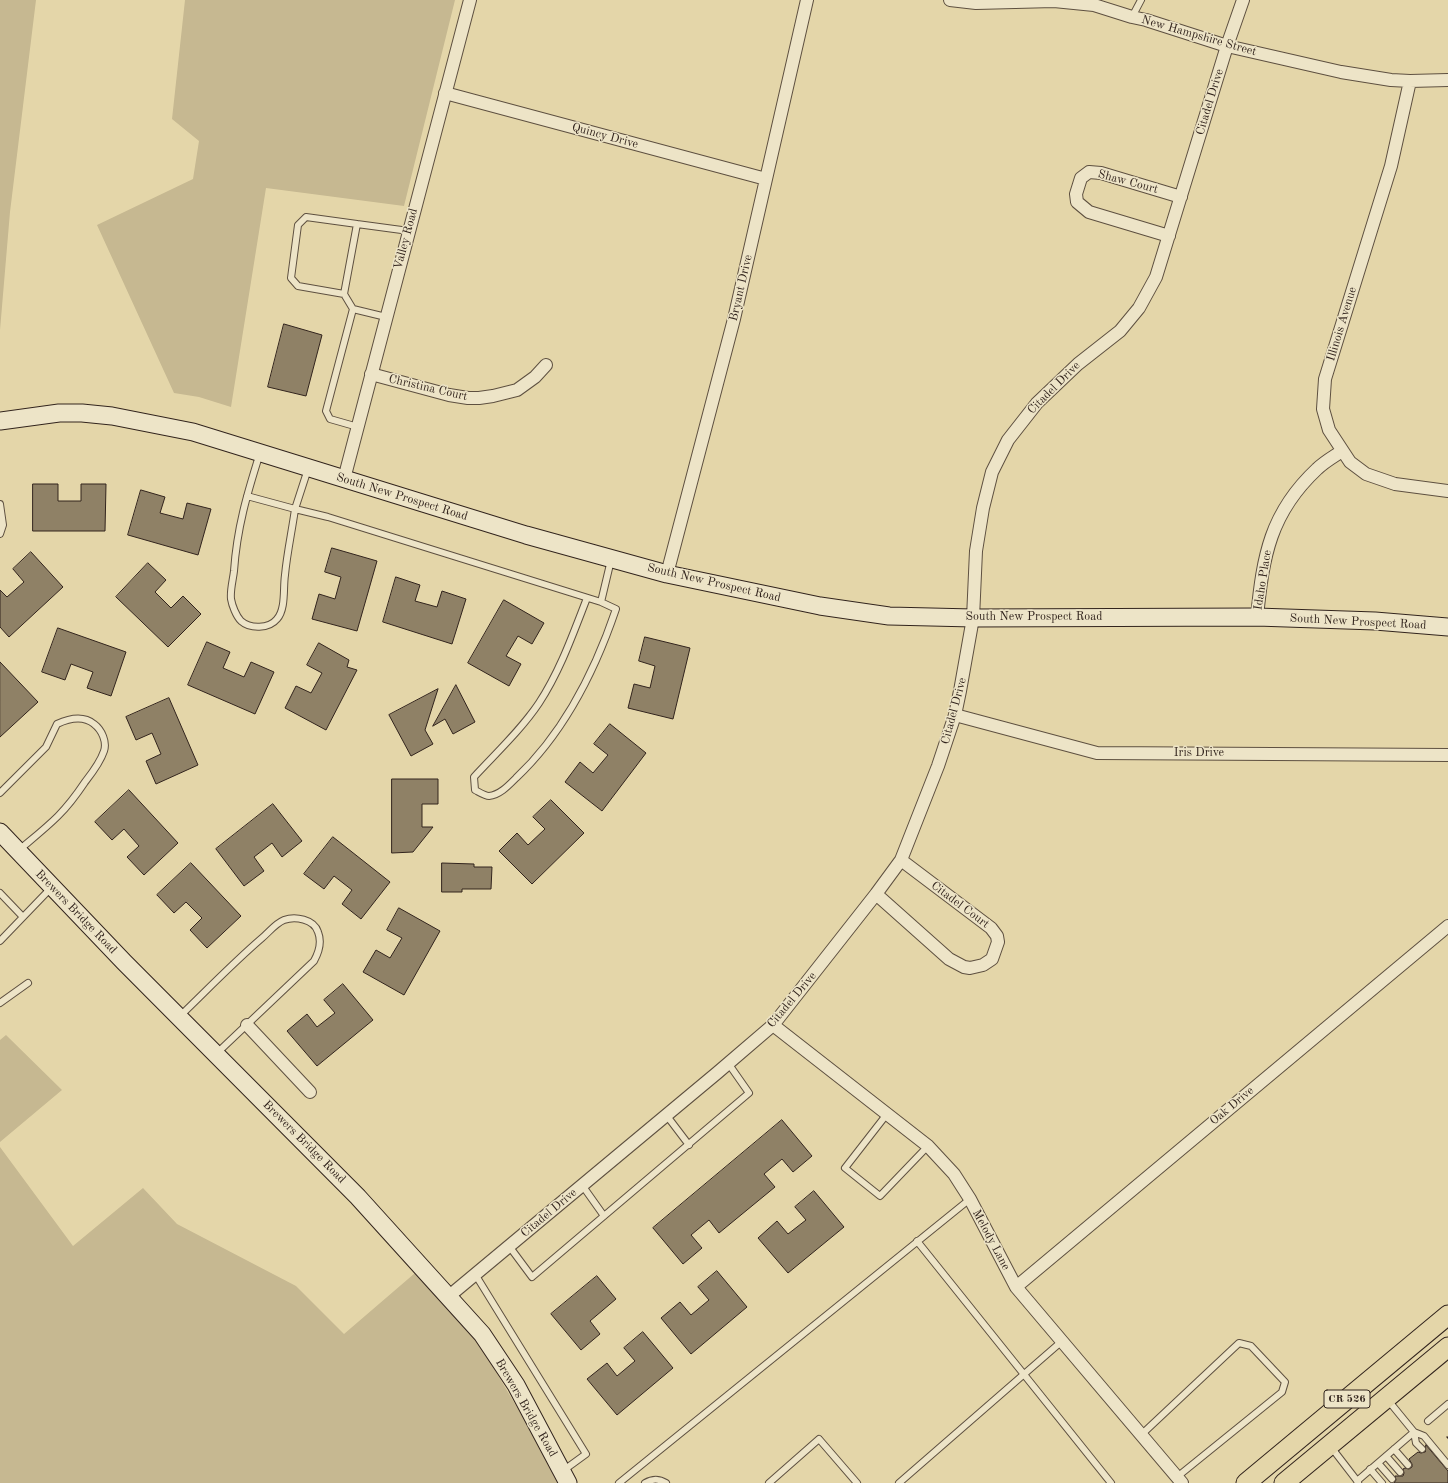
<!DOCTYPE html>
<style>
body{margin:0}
canvas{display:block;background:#e4d6a9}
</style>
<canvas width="1448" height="1483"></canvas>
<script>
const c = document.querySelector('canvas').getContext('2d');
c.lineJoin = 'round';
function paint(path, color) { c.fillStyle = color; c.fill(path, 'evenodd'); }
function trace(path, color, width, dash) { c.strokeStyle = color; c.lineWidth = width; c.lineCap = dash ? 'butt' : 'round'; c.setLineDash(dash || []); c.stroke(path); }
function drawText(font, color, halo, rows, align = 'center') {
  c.font = font + ' "Old Standard TT",serif'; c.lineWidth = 3; c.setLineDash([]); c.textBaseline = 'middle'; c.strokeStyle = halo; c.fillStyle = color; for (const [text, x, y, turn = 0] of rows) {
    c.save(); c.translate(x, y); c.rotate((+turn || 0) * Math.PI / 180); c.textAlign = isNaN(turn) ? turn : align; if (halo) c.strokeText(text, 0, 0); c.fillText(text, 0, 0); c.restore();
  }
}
const green = new Path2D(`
 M0 0H36L10 212 0 330Z
 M185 0H455L404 206 266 188 231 407 199 397 174 393 97 225 193 179 199 141 172 119Z
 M6 1035 62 1090 0 1142V1040Z
 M0 1147 73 1246 143 1188 177 1224 296 1286 344 1334 422 1267 452 1298 562 1483H0Z`);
const building = new Path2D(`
 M284 324 322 335 306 396 268 387Z
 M33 484H58V501H81V484H106L105 531H33Z
 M141 490 165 497 160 513 183 519 187 503 211 509 198 555 128 535Z
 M332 548 377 561 357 631 312 619 319 594 335 599 341 577 325 572Z
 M31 552 63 587 9 637 0 627V590L7 597 24 582 13 569Z
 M148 563 166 580 155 592 171 608 183 596 201 614 168 647 116 597Z
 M396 577 420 585 415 601 437 607 442 591 466 599 452 644 383 622Z
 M504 600 544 623 532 644 518 636 506 656 521 664 509 686 468 663Z
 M58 628 126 652 111 696 87 688 93 672 71 664 65 680 42 672Z
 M645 637 690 648 673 719 628 708 634 684 650 688 655 666 639 661Z
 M207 642 230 652 223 668 244 677 251 662 274 672 255 714 188 685Z
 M319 643 349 660 347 667 357 670 326 730 285 708 296 686 311 693 322 673 307 665Z
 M0 662 38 702 0 737Z
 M456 685 475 722 453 734 445 719 433 726Z
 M438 689 425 730 433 744 411 756 389 715Z
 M169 698 198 765 156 784 146 761 161 754 152 733 136 740 126 717Z
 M610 724 646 753 602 811 565 782 580 762 593 773 608 755 594 744Z
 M392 779H438V804H422V827H433L413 852 392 853Z
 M129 790 178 843 144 875 127 857 139 846 124 829 112 840 95 822Z
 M551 800 584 833 532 884 499 851 517 833 528 845 545 829 533 817Z
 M273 804 302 841 282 857 272 843 254 857 264 871 244 886 216 849Z
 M333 837 390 882 361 919 342 904 352 890 334 876 324 889 304 874Z
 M191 863 241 916 207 948 190 930 202 918 186 902 174 913 157 895Z
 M442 863 474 864V867H492L491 889H462V892H442Z
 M399 908 440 931 404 995 363 972 376 950 390 958 402 938 387 930Z
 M343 984 373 1020 317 1066 287 1031 307 1014 317 1027 335 1013 324 1000Z
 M782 1120 812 1156 793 1172 782 1159 764 1174 775 1187 719 1233 709 1220 691 1235 702 1248 683 1264 653 1228Z
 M814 1191 844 1227 788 1273 758 1238 777 1221 788 1234 806 1220 795 1207Z
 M717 1271 747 1307 691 1354 661 1318 680 1302 691 1315 709 1300 698 1287Z
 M597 1276 616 1299 590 1321 600 1334 581 1350 551 1314Z
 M643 1332 673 1368 617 1415 587 1379 607 1363 617 1376 635 1361 624 1348Z
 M1426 1445 1448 1471V1483H1394L1396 1480 1395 1476H1403L1404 1473 1403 1469 1405 1468 1409 1469 1412 1467V1464L1409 1459 1418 1452 1421 1453 1425 1452Z`);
const path = new Path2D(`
 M1447 1438 1448 1437`);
const lane = new Path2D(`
 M1132 17 1141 0
 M357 224 409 231
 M344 294 357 224 306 217 298 225 291 278 298 286 344 294 353 309
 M358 427 330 419 326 411 353 309 386 317
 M260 453C247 494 237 528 234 571 233 580 230 590 231 599 232 605 236 616 241 621 250 629 269 629 277 619 286 609 283 588 285 575 287 553 292 531 295 509L328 517 601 602 611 560
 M247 496 295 509 308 469
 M0 504 3 525 0 534
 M587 598C573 634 560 671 539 703 521 730 496 753 474 777L475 790C479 792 485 796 489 796 500 795 509 785 516 778 565 732 595 671 616 609L601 602
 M0 793 46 747 57 724C70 718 83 715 94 724 102 730 107 742 104 751 100 763 92 773 85 782 77 794 68 806 58 816 46 828 32 839 19 850
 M0 893 23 917
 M0 941 51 888
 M0 1003 28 983
 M180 1016C207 990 234 962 262 938 269 932 276 923 284 920 295 916 314 919 318 932 322 942 319 952 314 961L216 1054
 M887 1114 845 1168 880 1196 928 1146
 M667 1116 689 1145
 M582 1185 604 1216
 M917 1241 1111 1483
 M509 1246 532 1277 749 1093 728 1063
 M475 1274 586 1454 564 1470
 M1387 1399 1414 1432 1424 1436 1448 1465
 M1428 1421 1448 1404
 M1141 1435 1239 1343 1251 1346 1285 1382 1282 1392 1177 1477
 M1331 1447 1358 1482
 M1394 1449 1408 1465
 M1386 1456 1400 1472
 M1378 1463 1392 1479
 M1370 1469 1382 1483
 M1357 1481 1414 1432 1416 1443 1422 1449
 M619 1483 970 1199
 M645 1483C652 1479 658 1478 666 1483
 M769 1483 819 1439 857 1483
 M899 1483 1061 1342`);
const street = new Path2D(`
 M950 0 976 3 1054 1 1094 5 1132 17 1146 20 1227 46 1341 72 1391 80 1410 81 1448 80
 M1410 81 1391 166 1325 379 1323 409 1329 430 1350 462 1366 474 1395 484 1448 491
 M445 93 766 179
 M1169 236 1089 212 1077 202 1076 194 1081 178 1089 172 1101 173 1181 197
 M371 374 449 395 468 398H479L493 396 517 390 535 377 546 365
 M344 479 470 0
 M667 574 734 319 807 0
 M1257 617C1263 556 1270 513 1317 469 1324 462 1333 457 1342 451
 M955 715 1097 753 1448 755
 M876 894 949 959 964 967 970 968 983 965 992 959 998 942 997 936 991 928 901 860
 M247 1025 310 1092
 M773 1025 928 1146 954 1174 970 1199 1016 1287 1182 1483
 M1016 1287 1448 926
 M448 1297 717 1073 773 1025 876 894 901 860 938 766 955 715 960 691 973 618 976 551 983 508 992 472 1008 440 1037 403 1078 364 1120 331 1139 308 1156 277 1227 46 1243 0`);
const secondary = new Path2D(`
 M0 421 59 413H82L112 416 193 432 526 535 667 574 820 606 889 616 973 618 1257 617 1375 621 1448 627
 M0 832 124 962 358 1197 482 1334 516 1385 568 1483`);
const primary = new Path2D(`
 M1246 1483 1448 1315
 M1284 1483 1448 1347`);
const shields = [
 [1347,1399,46]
];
const shieldNames = [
 ["CR 526",1347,1399]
];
const streetNames = [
 ["New Hampshire Street",1199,36,16],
 ["Citadel Drive",1210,102,-73],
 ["Quincy Drive",605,136,15],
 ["Shaw Court",1128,182,15],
 ["Valley Road",406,239,-75],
 ["Bryant Drive",741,288,-77],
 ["Illinois Avenue",1342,324,-73],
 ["Christina Court",428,388,13],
 ["Citadel Drive",1054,388,-45],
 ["South New Prospect Road",402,497,17],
 ["Idaho Place",1263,580,-81],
 ["South New Prospect Road",714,583,13],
 ["South New Prospect Road",1034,617],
 ["South New Prospect Road",1358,622,3],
 ["Citadel Drive",954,711,-75],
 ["Iris Drive",1199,753],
 ["Citadel Court",960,905,37],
 ["Brewers Bridge Road",76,912,46],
 ["Citadel Drive",792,1000,-50],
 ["Oak Drive",1232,1106,-40],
 ["Brewers Bridge Road",304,1142,45],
 ["Citadel Drive",549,1213,-40],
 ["Melody Lane",991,1240,62],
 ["Brewers Bridge Road",526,1408,60]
];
paint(green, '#c6b891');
paint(building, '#8f8166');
trace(building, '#32241d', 1);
trace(lane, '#5e5040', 8);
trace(street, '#5e5040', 14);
trace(secondary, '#32241d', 19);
trace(primary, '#32241d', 21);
trace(path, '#32241d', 2.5, [3, 2]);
trace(lane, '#ede4c7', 6);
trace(street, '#ede4c7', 12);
trace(secondary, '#ede4c7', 17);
trace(primary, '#e4d6a9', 19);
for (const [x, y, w] of shields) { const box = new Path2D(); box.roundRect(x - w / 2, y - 9, w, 18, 3); c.fillStyle = '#ede4c7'; c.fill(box); trace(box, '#32241d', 1); }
drawText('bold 11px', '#32241d', null, shieldNames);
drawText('12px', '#32241d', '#ede4c7', streetNames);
</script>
